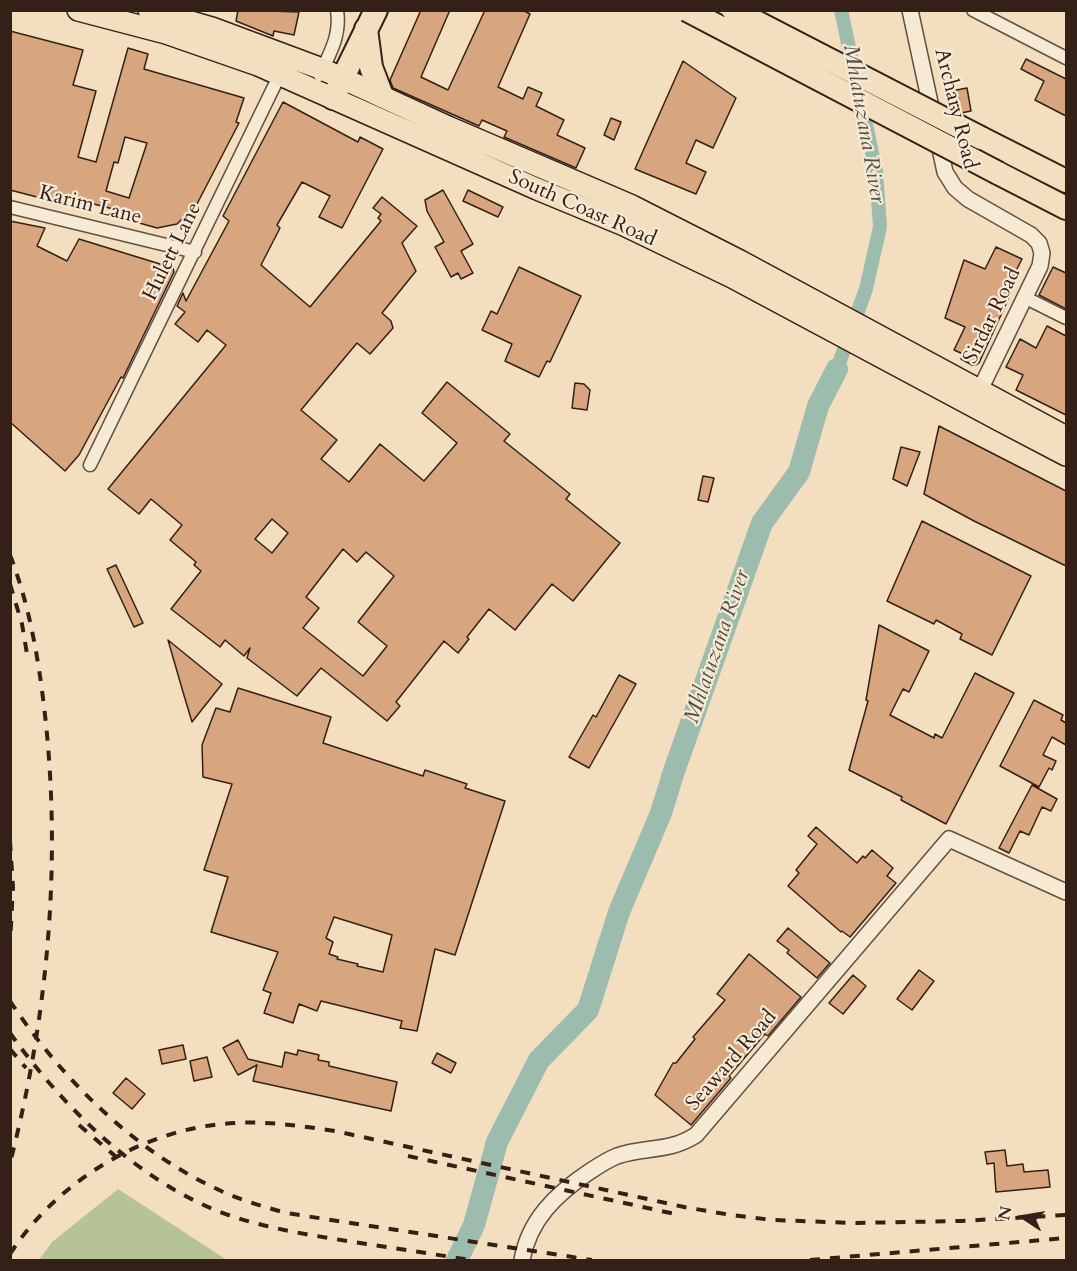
<!DOCTYPE html>
<style>
body{margin:0}
#map{position:relative;width:1077px;height:1271px;overflow:hidden;background:#f3dfbf;font-family:Cardo,serif}
canvas{display:block}
.frame{position:absolute;inset:0;border:12px solid #342017;pointer-events:none}
.north{position:absolute;left:993px;top:1187px;width:60px;height:60px;-webkit-text-stroke:4px #f7ead5;paint-order:stroke;rotate:282deg;font-size:16px;font-weight:700;line-height:24px;text-align:center;color:#342017}
.north::after{content:'';display:block;margin:auto;width:21px;height:27px;background:#342017;clip-path:polygon(50% 0,100% 100%,50% 72%,0 100%)}
</style>
<div id="map">
<canvas width="1077" height="1271"></canvas>
<div class="frame"></div>
<div class="north">N</div>
</div>
<script>
const c = document.querySelector('canvas').getContext('2d');
c.lineJoin = 'round';
function paint(path, color) { c.fillStyle = color; c.fill(path, 'evenodd'); }
function trace(path, color, width, dash) { c.strokeStyle = color; c.lineWidth = width; c.lineCap = dash ? 'butt' : 'round'; c.setLineDash(dash || []); c.stroke(path); }
function drawText(font, color, halo, rows, align = 'center') {
  c.font = font + ' Cardo,serif'; c.lineWidth = 4.5; c.setLineDash([]); c.textBaseline = 'middle'; c.strokeStyle = halo; c.fillStyle = color; for (const [text, x, y, turn = 0] of rows) {
    c.save(); c.translate(x, y); c.rotate((+turn || 0) * Math.PI / 180); c.textAlign = isNaN(turn) ? turn : align; if (halo) c.strokeText(text, 0, 0); c.fillText(text, 0, 0); c.restore();
  }
}
const green = new Path2D(`
 M118 1189 227 1260H234H39L52 1242Z`);
const canal = new Path2D(`
 M841 10 855 76
 M837 369 866 289 880 227 876 171 860 97`);
const river = new Path2D(`
 M457 1260 474 1225 497 1142 539 1060 588 1010 619 912 661 813 674 771 762 523 799 472 818 406 837 369`);
const building = new Path2D(`
 M238 10 299 12 294 35 274 31 273 36 236 21Z
 M421 10H450L421 77 448 90 485 10H523L530 14 498 87 523 99 528 87 542 93 536 106 564 120 557 135 585 148 576 168 504 137 507 131 482 120 479 126 393 88 390 80Z
 M10 31 83 50 73 85 96 91 78 157 96 162 128 48 148 54 144 69 244 98 236 122 239 123 197 204 177 224 157 228 111 215 113 209 67 197 64 204 10 190ZM125 137 147 143 129 198 106 191 114 162 118 163Z
 M1026 59 1066 79V116L1035 100 1044 81 1021 69Z
 M683 61 736 98 713 148 696 140 686 163 706 172 696 194 635 169Z
 M967 88 971 111 961 113 954 109 951 91Z
 M283 102 358 142 360 137 383 149 342 228 319 217 330 196 302 182 277 225 280 228 261 265 310 307 381 221 378 218 381 214 373 208 382 197 417 226 402 243 416 271 382 313 391 321 393 328 370 354 357 343 301 410 337 440 321 459 349 482 380 444 424 481 457 443 422 413 447 382 510 434 504 441 570 494 566 499 620 543 573 601 552 584 515 630 489 609 467 637 469 639 458 653 444 641 396 702 400 706 387 721 321 668 297 696 247 658 250 648 244 656 225 640 220 647 171 609 201 571 194 565 196 562 170 540 182 525 151 499 139 514 108 489 226 345 207 330 198 342 175 324 185 312 177 306 183 293 186 301 229 221 223 216ZM272 519 288 533 272 553 255 539ZM343 549 357 562 366 552 394 576 358 622 387 646 363 676 303 628 319 608 306 597Z
 M611 118 621 122 614 140 604 135Z
 M443 190 473 244 461 251 473 273 461 279 458 273 451 277 435 247 444 242 427 211 425 200Z
 M468 190 503 207 498 217 463 201Z
 M10 221 45 228 37 246 67 261 79 239 173 268 174 272 123 378 121 377 79 455 65 471 10 422Z
 M996 247 1022 259 1006 291 1011 293 979 363 976 365H972L961 359 963 354 954 350 965 327 945 318 964 260 985 269Z
 M519 267 581 296 550 362 547 361 539 377 505 361 512 344 482 330 491 311 497 314Z
 M1053 267 1066 273V309L1039 295Z
 M1047 326 1066 336V415L1016 390 1023 375 1006 367 1020 339 1036 348Z
 M575 383 584 384 590 390 587 410 572 408Z
 M939 426 1066 491V566L974 521 924 494Z
 M901 447 920 452 907 486 893 479Z
 M703 476 714 478 708 502 698 500Z
 M922 521 1031 576 992 655 960 639 962 634 936 620 934 624 887 601Z
 M116 565 143 623 134 627 107 569Z
 M879 625 929 651 909 692 903 689 890 715 934 738 935 734 942 738 975 673 1014 693 946 824 901 800 902 797 849 770 868 701 866 700Z
 M168 640 222 684 192 722 183 692Z
 M619 675 636 684 589 768 569 757 593 715 596 717Z
 M238 688 331 717 323 743 423 776 425 770 467 784 465 788 505 801 455 955 435 949 417 1031 400 1028 402 1021 321 1001 317 1011 299 1004 293 1023 264 1013 271 993 263 990 278 952 211 932 228 877 204 870 232 784 203 777 202 745 216 708 230 712ZM334 917 392 935 383 972 357 966 358 964 337 959 338 957 329 954 333 942 326 938Z
 M1034 700 1063 715 1061 720 1066 723V745L1052 737 1043 755 1056 761 1052 770 1049 768 1039 787 1000 766Z
 M1032 785 1057 799 1051 811 1042 807 1029 835 1020 831 1009 853 999 848Z
 M816 827 857 863 863 856 865 858 872 850 893 868 887 876 896 883 850 937 842 931 841 932 788 886 799 873 796 870 817 844 808 836Z
 M788 928 830 963 817 978 787 953 789 950 777 941Z
 M749 954 801 997 768 1036 765 1034 729 1076 731 1078 691 1125 655 1095 673 1063H676L695 1039 693 1037 725 1000 717 994Z
 M919 970 934 981 912 1010 897 999Z
 M853 975 866 986 843 1014 829 1003Z
 M238 1040 248 1059 282 1067 285 1052 297 1055 298 1050 319 1055 318 1060 329 1062V1066L397 1082 391 1111 253 1081 257 1065 238 1075 223 1048Z
 M183 1045 186 1059 162 1064 159 1050Z
 M437 1053 456 1063 451 1073 432 1063Z
 M207 1057 212 1077 194 1081 190 1061Z
 M126 1078 145 1094 132 1109 113 1093Z
 M1005 1150 1007 1166 1023 1164 1024 1172 1048 1170 1050 1187 996 1192 994 1163 987 1164 985 1152Z`);
const minor = new Path2D(`
 M973 10 1066 58
 M320 75C330 52 341 36 337 10
 M10 207 195 252
 M1026 298 1066 318
 M90 465 282 70`);
const tertiary = new Path2D(`
 M910 10 945 172 955 188 968 199 1031 235 1039 243 1042 253 1040 266 976 398
 M522 1260C529 1220 556 1194 589 1172 598 1166 607 1160 617 1156 645 1146 668 1153 696 1135L949 839 1066 892`);
const trunk = new Path2D(`
 M78 10 166 33 258 65 537 189 624 225 732 277 1001 421 1066 455
 M149 10 212 28 322 69 448 127 632 206 740 261 1066 437`);
const motorway = new Path2D(`
 M366 29 371 67 382 96
 M333 98 376 10
 M981 138 1066 181
 M998 173 1066 208`);
const rail = new Path2D(`
 M10 555C31 609 40 668 46 724 61 871 47 1020 10 1163
 M10 584 22 624 27 654
 M10 841 13 887 10 944
 M10 1001C60 1077 134 1151 217 1189 239 1200 262 1206 286 1213L592 1260
 M10 1033C62 1106 136 1179 220 1212 263 1228 309 1235 354 1242 393 1248 432 1254 471 1260
 M10 1049 26 1068
 M79 1125 122 1162
 M408 1156 675 1214
 M10 1254C58 1180 146 1127 235 1123 269 1121 301 1126 335 1131L684 1207 731 1215 773 1220 852 1223 961 1221 1066 1215
 M810 1260 1066 1238`);
const motorwayBridge = new Path2D(`
 M687 10 998 173
 M733 10 981 138`);
const streetNames = [
 ["Archary Road",955,109,76],
 ["Karim Lane",90,206,14],
 ["South Coast Road",582,209,24],
 ["Hulett Lane",173,252,-64],
 ["Sirdar Road",993,316,-64],
 ["Seaward Road",732,1061,-49]
];
const waterNames = [
 ["Mhlatuzana River",863,124,80],
 ["Mhlatuzana River",718,647,-71]
];
paint(green, '#b5c396');
trace(canal, '#9cbdae', 14);
trace(river, '#9cbdae', 22);
paint(building, '#d7a57e');
trace(building, '#342017', 1.5);
trace(minor, '#645041', 15);
trace(tertiary, '#645041', 18);
trace(trunk, '#342017', 24);
trace(motorway, '#342017', 26);
trace(minor, '#f7ead5', 12);
trace(tertiary, '#f7ead5', 15);
trace(trunk, '#f3dfbf', 21);
trace(motorway, '#f3dfbf', 22);
trace(rail, '#342017', 4, [10, 10]);
trace(motorwayBridge, '#342017', 26, []);
trace(motorwayBridge, '#f3dfbf', 22);
drawText('21px', '#342017', '#f7ead5', streetNames);
drawText('italic 22px', '#534f44', '#f7ead5', waterNames);
</script>
